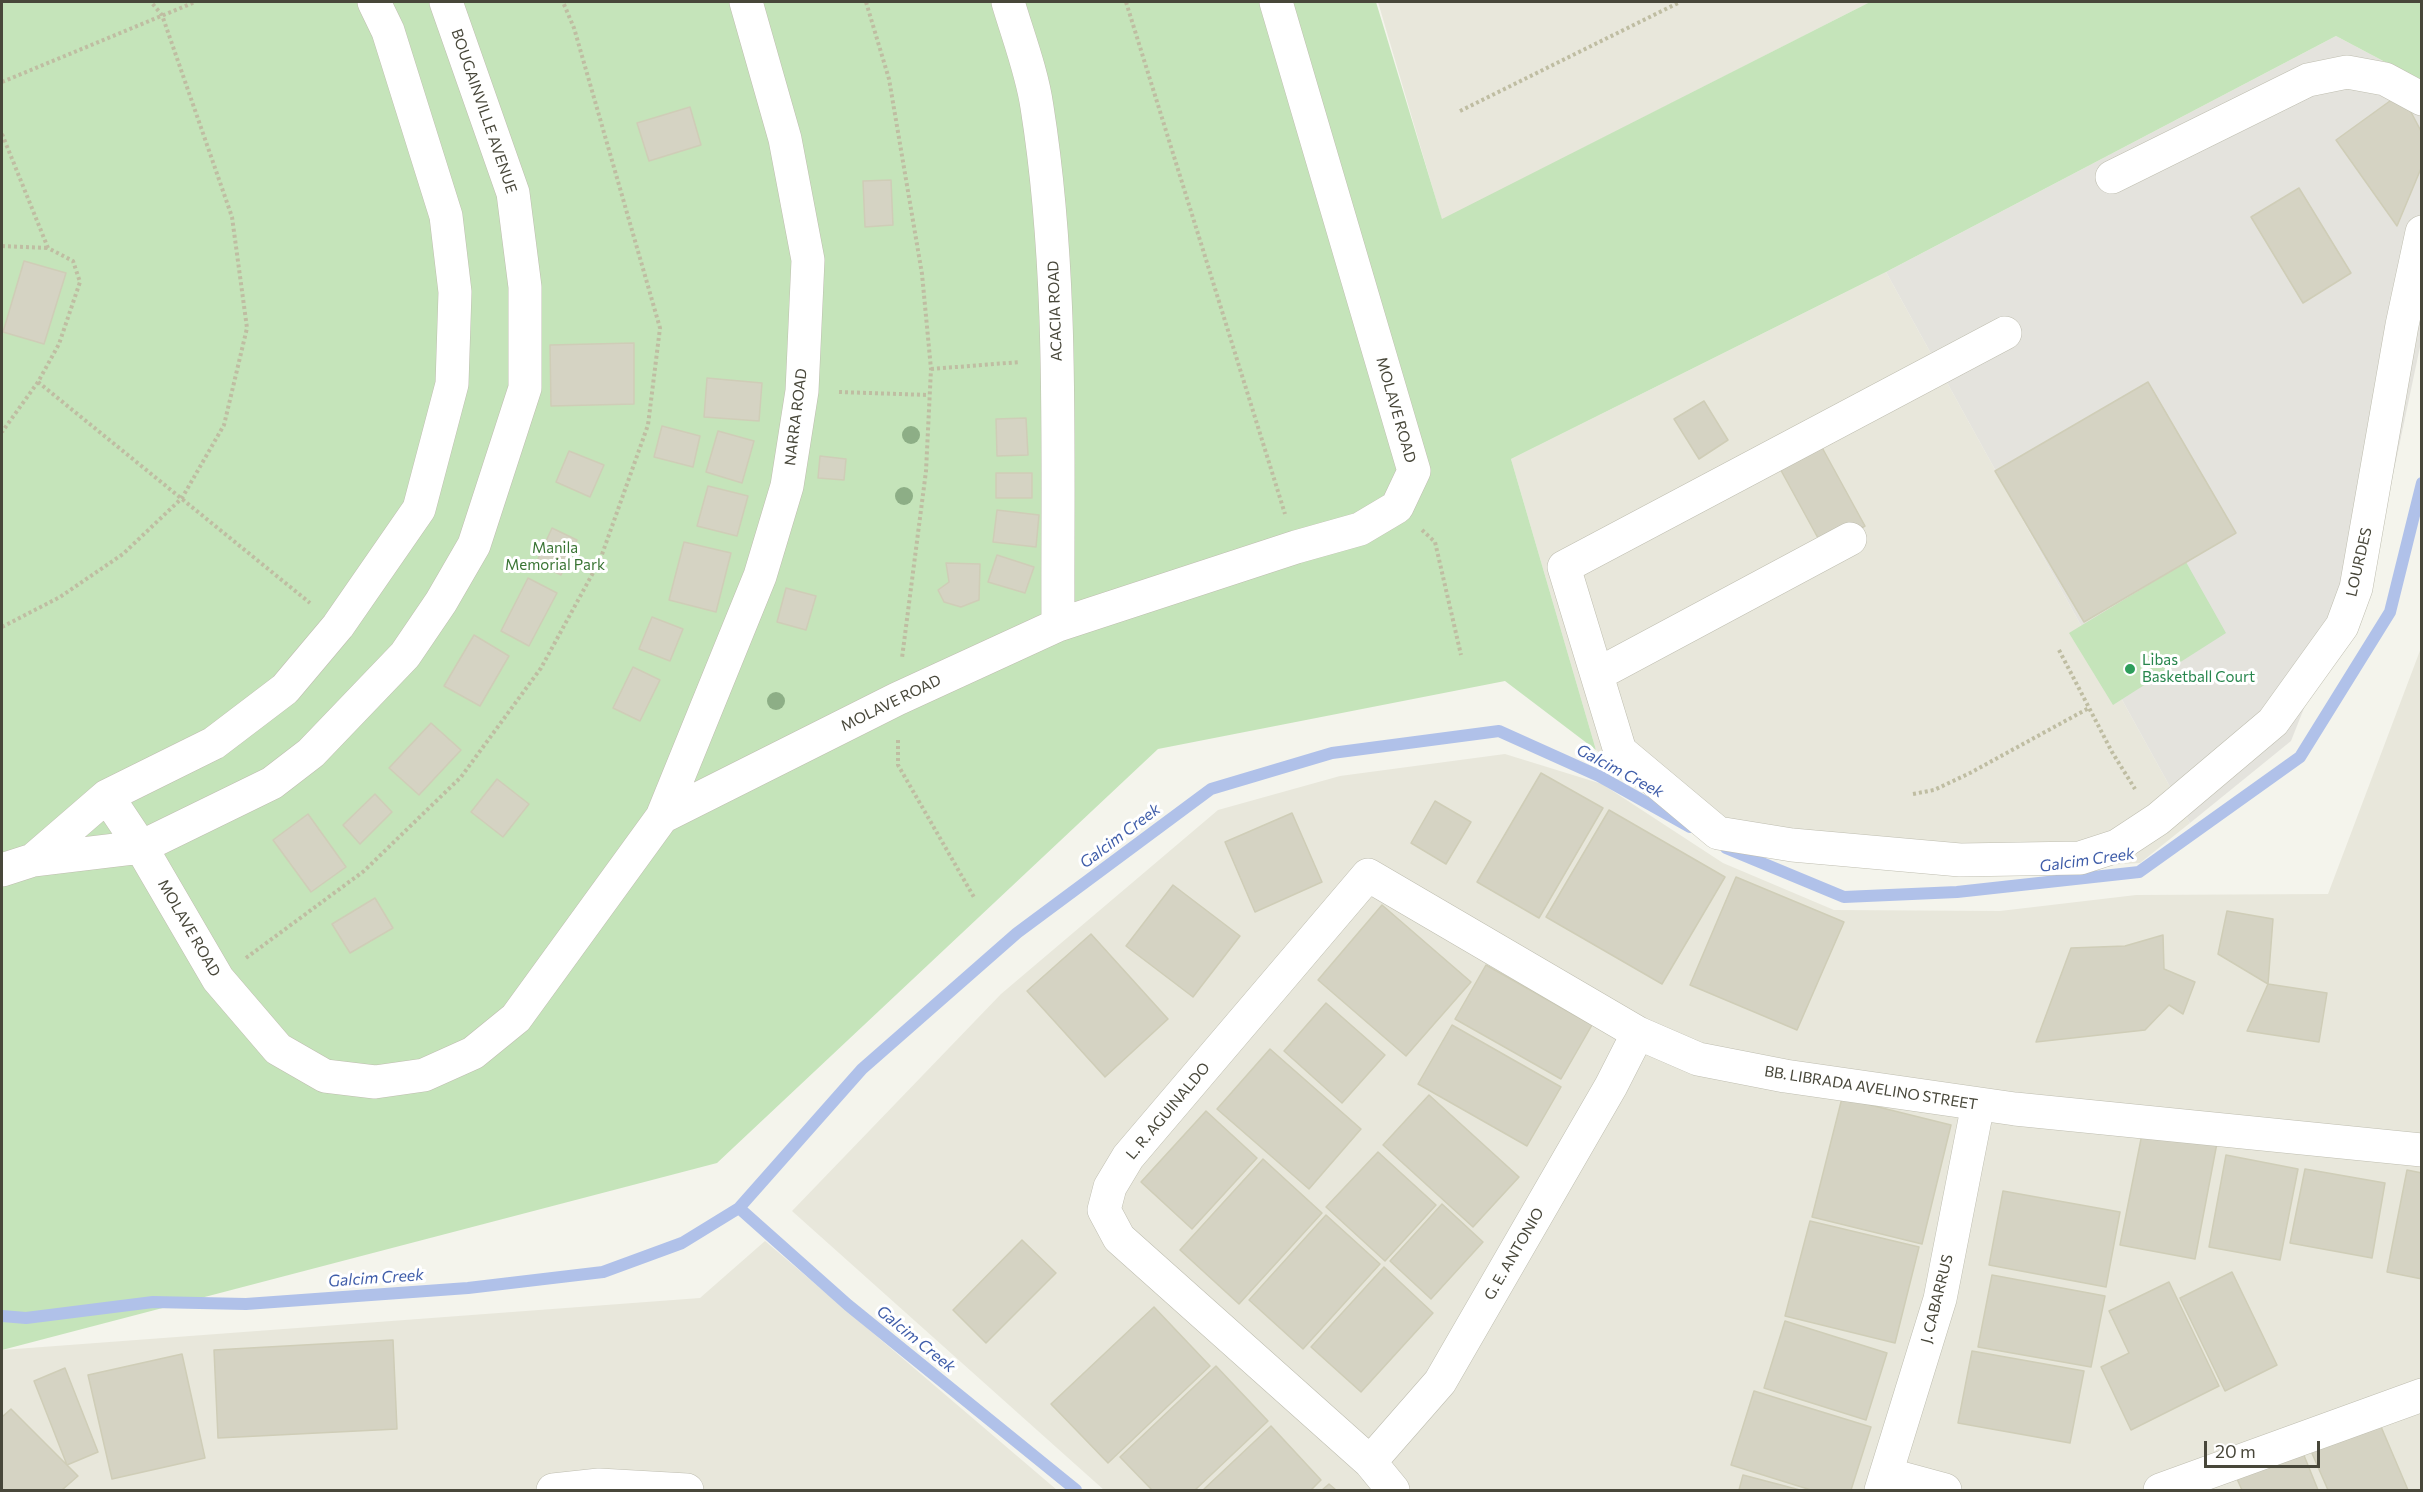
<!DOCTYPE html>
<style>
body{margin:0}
#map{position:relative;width:2423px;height:1492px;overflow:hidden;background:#f4f4ec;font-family:Commissioner,sans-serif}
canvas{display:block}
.frame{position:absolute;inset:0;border:3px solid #48473a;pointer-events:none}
.scale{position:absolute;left:2204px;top:1441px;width:116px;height:27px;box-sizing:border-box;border:3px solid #48473a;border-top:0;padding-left:8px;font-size:18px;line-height:21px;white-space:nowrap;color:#48473a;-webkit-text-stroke:4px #fff;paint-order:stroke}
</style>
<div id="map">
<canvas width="2423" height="1492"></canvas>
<div class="frame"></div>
<div class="scale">20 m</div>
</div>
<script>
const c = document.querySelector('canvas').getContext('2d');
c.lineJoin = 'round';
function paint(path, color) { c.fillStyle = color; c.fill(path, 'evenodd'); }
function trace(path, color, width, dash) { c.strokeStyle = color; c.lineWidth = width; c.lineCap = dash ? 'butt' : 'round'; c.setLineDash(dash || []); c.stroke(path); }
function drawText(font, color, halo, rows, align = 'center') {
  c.font = font + ' Commissioner,sans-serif'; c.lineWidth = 6; c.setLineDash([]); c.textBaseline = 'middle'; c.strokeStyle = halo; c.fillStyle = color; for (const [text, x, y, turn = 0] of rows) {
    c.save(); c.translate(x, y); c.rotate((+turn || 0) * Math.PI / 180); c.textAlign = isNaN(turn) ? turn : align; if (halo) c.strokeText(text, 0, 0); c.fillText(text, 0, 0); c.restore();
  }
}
const residential = new Path2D(`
 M1378 2H1870L1442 220Z
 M1886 272 2190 823 2140 863 1972 873 1768 854 1666 799 1596 750 1511 459Z
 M2421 648V1490H1104L792 1211 1001 994 1218 810 1340 776 1505 754 1602 784 1723 863 1834 910 2000 911 2136 895 2328 894Z
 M765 1241 1057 1490H2V1350L700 1298Z`);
const industrial = new Path2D(`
 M2336 36 2421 81V342L2389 494 2291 741 2190 823 1886 272Z`);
const green = new Path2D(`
 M2 2H1376L1442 219 1870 2H2421V81L2336 36 1886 272 1511 459 1596 750 1505 681 1158 749 717 1163 2 1350Z
 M2186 562 2226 633 2113 705 2069 633Z`);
const stream = new Path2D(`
 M1726 848 1844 897 1957 892 2139 872 2300 757 2390 612 2422 483
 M739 1208 848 1305 1076 1490
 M2 1316 26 1318 153 1302 246 1304 468 1288 603 1272 682 1243 739 1208 862 1069 1017 933 1211 789 1332 753 1499 731 1599 776 1690 827`);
const building = new Path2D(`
 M2401 93 2422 133V166L2397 226 2336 140Z
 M690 107 701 145 649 161 637 123Z
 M891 180 893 225 865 227 863 181Z
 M2299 188 2351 273 2303 303 2251 217Z
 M24 261 66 273 44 344 3 332Z
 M634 343V404L551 406 550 345Z
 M707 378 762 383 759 421 704 417Z
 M2148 382 2236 533 2084 622 1995 471Z
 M1704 401 1728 440 1699 459 1674 419Z
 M1026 418 1028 455 997 456 996 419Z
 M662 426 700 436 693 467 654 457Z
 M718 431 754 441 742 483 706 472Z
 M1819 442 1865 526 1824 549 1778 465Z
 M569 451 604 465 590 497 556 482Z
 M820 456 846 459 844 480 818 478Z
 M996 473H1032V498H996Z
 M708 486 748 496 737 536 697 526Z
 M997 510 1039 515 1036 547 993 542Z
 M552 528 577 540 561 575 536 563Z
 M684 542 731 553 716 612 669 600Z
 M997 555 1034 567 1025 593 988 582Z
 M946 563 980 564 979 600 961 607 944 602 938 590 949 582Z
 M528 578 557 593 529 646 501 631Z
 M786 588 816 596 806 630 777 622Z
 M652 617 683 629 670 661 639 649Z
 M474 635 509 656 480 706 444 686Z
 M633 667 660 680 640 721 613 708Z
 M431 723 461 750 419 795 389 768Z
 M1541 773 1603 808 1539 918 1477 882Z
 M497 779 529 804 503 837 471 812Z
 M375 794 392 812 360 844 343 825Z
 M1435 801 1471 822 1446 864 1411 843Z
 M1609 810 1725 877 1662 984 1546 917Z
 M1292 813 1322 882 1255 912 1225 842Z
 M308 814 346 867 311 892 273 840Z
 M1736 877 1844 922 1797 1030 1690 985Z
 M1173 885 1240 936 1193 997 1126 946Z
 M375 898 393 928 350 953 332 924Z
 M1382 905 1471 982 1406 1056 1318 980Z
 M2227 911 2273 919 2268 984 2218 954Z
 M1091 934 1168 1019 1105 1077 1027 991Z
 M2163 935 2164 969 2195 982 2183 1014 2169 1005 2145 1030 2036 1042 2071 948 2125 946Z
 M1486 965 1592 1025 1561 1079 1455 1019Z
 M2268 984 2327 993 2319 1042 2247 1031Z
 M1326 1003 1385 1055 1342 1103 1284 1051Z
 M1452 1025 1561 1087 1527 1146 1418 1084Z
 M1270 1049 1361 1129 1309 1189 1217 1109Z
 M1429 1095 1519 1177 1473 1227 1383 1145Z
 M1842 1098 1951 1125 1922 1244 1812 1217Z
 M1206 1111 1257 1158 1192 1229 1141 1182Z
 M2143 1129 2217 1143 2195 1259 2120 1245Z
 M1378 1152 1436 1205 1385 1261 1326 1207Z
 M2226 1155 2298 1169 2280 1260 2209 1247Z
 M1263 1159 1322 1213 1239 1304 1180 1250Z
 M2305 1169 2385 1183 2372 1258 2290 1243Z
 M2407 1170 2422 1173V1279L2387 1272Z
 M2003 1191 2120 1212 2106 1287 1989 1265Z
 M1442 1204 1483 1242 1431 1299 1390 1261Z
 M1326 1215 1380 1264 1303 1349 1249 1300Z
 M1810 1221 1919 1247 1895 1343 1785 1316Z
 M1022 1240 1056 1273 986 1343 953 1310Z
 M1384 1267 1433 1313 1361 1392 1311 1347Z
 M2232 1272 2277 1365 2225 1391 2180 1298Z
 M1992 1275 2105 1296 2091 1367 1978 1347Z
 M2169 1282 2219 1386 2131 1430 2101 1367 2129 1353 2109 1311Z
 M1154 1307 1210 1366 1108 1463 1051 1404Z
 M1785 1321 1887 1353 1866 1420 1764 1388Z
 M393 1340 397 1429 218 1438 214 1350Z
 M1972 1351 2084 1371 2070 1443 1958 1423Z
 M182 1354 205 1458 112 1479 88 1375Z
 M1216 1366 1268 1421 1195 1490H1152L1120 1457Z
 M65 1368 98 1452 67 1465 34 1381Z
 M1754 1391 1871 1427 1851 1490H1811L1731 1465Z
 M11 1409 78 1476 62 1490H2V1417Z
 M2379 1422 2408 1490H2328L2311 1451Z
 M1271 1426 1321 1480 1311 1490H1203Z
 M2303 1453 2318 1490H2242L2237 1479Z
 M1743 1475 1800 1490H1739Z
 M1329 1484 1336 1490H1322Z`);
const path = new Path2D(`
 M866 2 889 79 922 274 931 369 926 471 902 658
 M1126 2 1285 514
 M2 82 195 2
 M1460 111 1680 2
 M2 134 48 248 73 261 80 282 59 344 38 382 2 432
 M2 246 48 248
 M931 369 1020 362
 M38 382 310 603
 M839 392 929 395
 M1422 530 1435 542 1461 655
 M2 627 60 597 123 554 182 498 224 425 247 328 232 217 162 15 151 2
 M2059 650 2112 752 2135 789
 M898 740V765L975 899
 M1913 794 1934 790 1970 773 2089 708
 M246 958 364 871 461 777 541 668 600 560 648 425 660 328 574 28 563 2`);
const minor = new Path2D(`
 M1008 2C1018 36 1032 72 1037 107 1064 277 1057 452 1058 625
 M2112 177 2308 80 2347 72 2385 79 2422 99
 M2005 333 1564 567 1620 751 1718 833 1792 845 1960 860 2080 858 2117 846 2158 819 2273 722 2342 626 2356 588 2402 325 2422 232
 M1598 674 1850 539
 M107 796 141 847 218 979 278 1049 325 1076 375 1082 424 1075 473 1053 516 1018 662 817 897 699 1058 625 1296 547 1360 529 1397 507 1414 471 1276 2
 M662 817 760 576 787 486 802 391 808 260 785 139 746 2
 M33 860 107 796 214 743 285 689 338 626 419 509 452 384 455 292 446 216 388 31 374 2
 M2 870 33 860 141 847 272 783 311 753 405 655 441 602 474 545 525 388V287L513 193 446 2
 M1370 1462 1440 1382 1611 1086 1638 1033
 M1886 1474 1945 1490
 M553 1490 599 1485 687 1490
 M1393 1490 1370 1462 1119 1238 1104 1210 1110 1187 1128 1157 1368 875 1638 1033 1698 1059 1785 1076 2015 1109 2422 1150
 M1881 1490 1940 1299 1978 1104
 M2160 1490 2422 1395`);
const trees = [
 [911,435],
 [904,496],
 [776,701]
];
const markers = [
 [2130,669,6,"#2e9e5b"]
];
const streetNames = [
 ["BOUGAINVILLE AVENUE",484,111,71],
 ["ACACIA ROAD",1055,311,-92],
 ["MOLAVE ROAD",1396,410,74],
 ["NARRA ROAD",796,417,-83],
 ["LOURDES",2359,562,-77],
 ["MOLAVE ROAD",891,703,-26],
 ["MOLAVE ROAD",189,928,60],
 ["BB. LIBRADA AVELINO STREET",1871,1088,9],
 ["L. R. AGUINALDO",1168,1111,-50],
 ["G. E. ANTONIO",1514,1254,-60],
 ["J. CABARRUS",1937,1299,-76]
];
const parkNames = [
 ["Manila",555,548],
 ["Memorial Park",555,565]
];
const leisureNames = [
 ["Libas",2142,660],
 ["Basketball Court",2142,677]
];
const waterNames = [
 ["Galcim Creek",1620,771,28],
 ["Galcim Creek",1120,836,-37],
 ["Galcim Creek",2087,860,-8],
 ["Galcim Creek",376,1278,-4],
 ["Galcim Creek",916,1339,39]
];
paint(residential, '#e8e7db');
paint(industrial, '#e4e3dd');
paint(green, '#c5e4ba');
trace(stream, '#b0c1e9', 12);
paint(building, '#d5d3c3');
trace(building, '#cfcdb7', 1.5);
trace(minor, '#bfbeb0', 34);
trace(path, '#bfbda2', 4, [3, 3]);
trace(minor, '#fff', 33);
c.fillStyle = '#8dae86';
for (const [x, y] of trees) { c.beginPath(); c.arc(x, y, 9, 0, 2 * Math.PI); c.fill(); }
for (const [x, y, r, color] of markers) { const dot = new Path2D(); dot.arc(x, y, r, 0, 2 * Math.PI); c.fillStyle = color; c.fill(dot); trace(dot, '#fff', 2); }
drawText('15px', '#48473a', '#fff', streetNames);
drawText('15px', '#397433', '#fff', parkNames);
drawText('15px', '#27864d', '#fff', leisureNames, 'left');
drawText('italic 16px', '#3f5da9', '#fff', waterNames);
</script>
